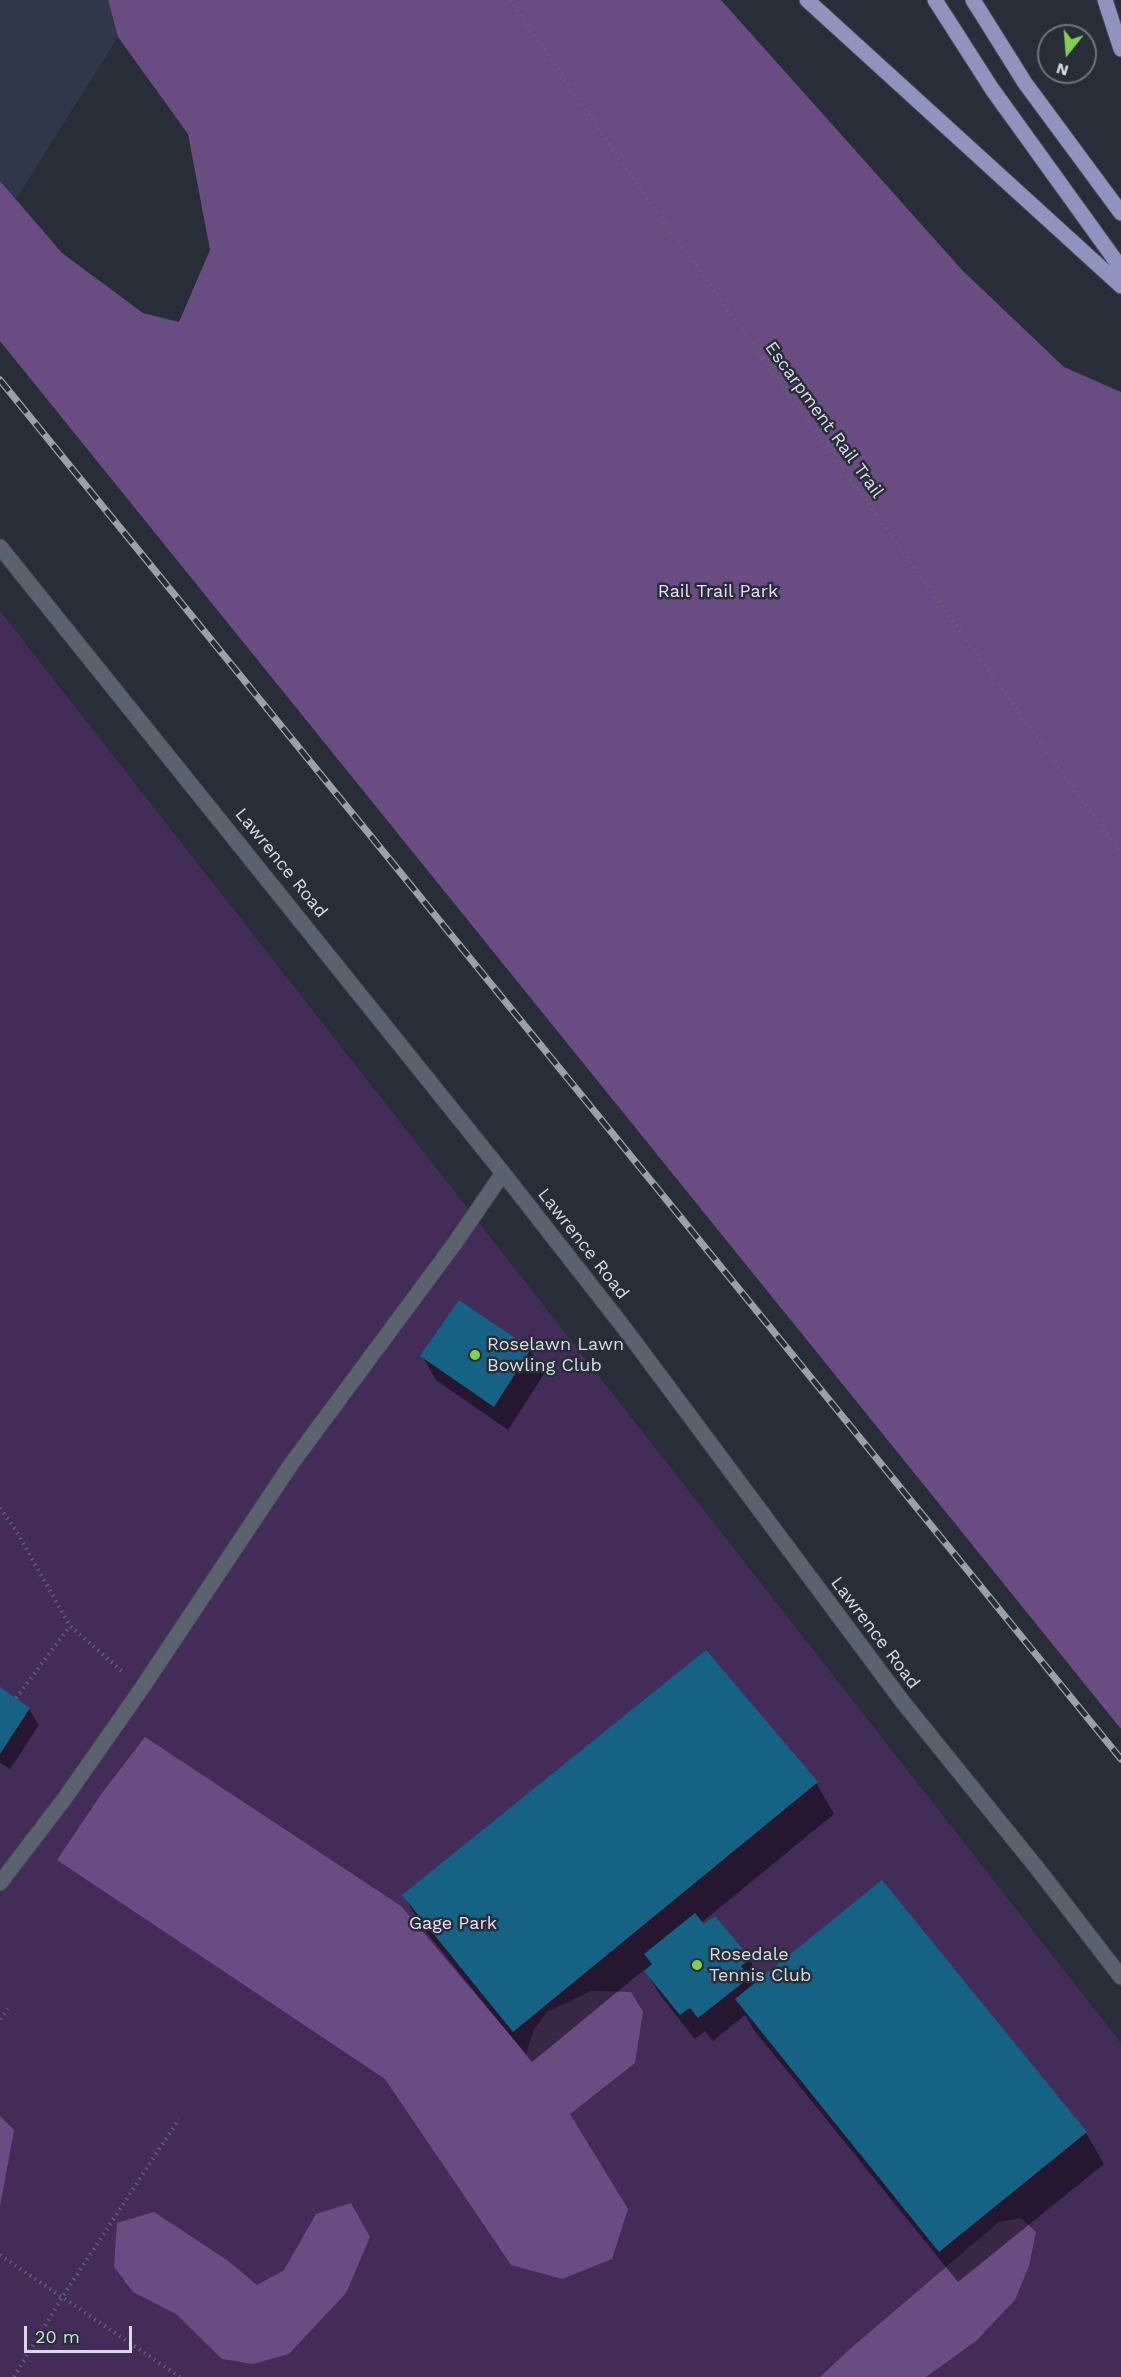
<!DOCTYPE html>
<style>
body{margin:0}
#map{position:relative;width:1121px;height:2377px;overflow:hidden;background:#272e38;font-family:"Work Sans",sans-serif}
canvas{display:block}
.north{position:absolute;left:1037px;top:24px;width:60px;height:60px;box-sizing:border-box;background:#272e38;border:2px solid #6d747c;border-radius:50%;rotate:197deg;font-size:16px;font-weight:700;line-height:24px;text-align:center;color:#d7dce3}
.north::after{content:'';display:block;margin:auto;width:21px;height:27px;background:#83d04e;clip-path:polygon(50% 0,100% 100%,50% 72%,0 100%)}
.scale{position:absolute;left:24px;top:2326px;width:108px;height:27px;box-sizing:border-box;border:3px solid #d7dce3;border-top:0;padding-left:8px;font-size:18px;line-height:21px;white-space:nowrap;color:#d7dce3;-webkit-text-stroke:4px #272e38;paint-order:stroke}
</style>
<div id="map">
<canvas width="1121" height="2377"></canvas>
<div class="north">N</div>
<div class="scale">20 m</div>
</div>
<script>
const c = document.querySelector('canvas').getContext('2d');
c.lineJoin = 'round';
function paint(path, color) { c.fillStyle = color; c.fill(path, 'evenodd'); }
function trace(path, color, width, dash) { c.strokeStyle = color; c.lineWidth = width; c.lineCap = dash ? 'butt' : 'round'; c.setLineDash(dash || []); c.stroke(path); }
function drawText(font, color, halo, rows, align = 'center') {
  c.font = font + ' "Work Sans",sans-serif'; c.lineWidth = 5; c.setLineDash([]); c.textBaseline = 'middle'; c.strokeStyle = halo; c.fillStyle = color; for (const [text, x, y, turn = 0] of rows) {
    c.save(); c.translate(x, y); c.rotate((+turn || 0) * Math.PI / 180); c.textAlign = isNaN(turn) ? turn : align; if (halo) c.strokeText(text, 0, 0); c.fillText(text, 0, 0); c.restore();
  }
}
const built = new Path2D(`
 M0 0H108L118 37 16 199 0 181Z`);
const green = new Path2D(`
 M0 611 1121 2043V2377H0Z`);
const forest = new Path2D(`
 M108 0H721L963 271 1064 367 1121 392V1729L0 341V181L62 253 143 313 179 322 210 250 188 134 118 37Z
 M145 1737 401 1906 526 2054 534 2029 547 2012 591 1991 631 1992 643 2012 635 2063 570 2114 628 2209 612 2259 562 2279 511 2265 385 2079 57 1860 102 1793Z
 M0 2116 14 2130 0 2207Z
 M351 2203 370 2237 346 2293 289 2354 253 2364 222 2359 176 2314 133 2292 114 2267 117 2223 154 2212 227 2260 257 2285 284 2270 316 2214Z
 M1021 2218 1036 2232 1029 2266 1015 2300 976 2341 926 2377H820L851 2348 999 2222Z`);
const shadow = new Path2D(`
 M530 1350 544 1374 508 1430 436 1380 422 1356Z
 M0 1689 29 1709 39 1725 10 1769 0 1763Z
 M816 1783 834 1814 701 1923 750 1960 761 1980 882 1882 1086 2133 1104 2164 958 2282 754 2030 745 2015 713 2041 705 2031 695 2039 660 1995 645 1969 532 2062 422 1927 404 1896Z`);
const building = new Path2D(`
 M459 1300 531 1349 494 1407 420 1356Z
 M706 1650 818 1782 513 2032 402 1895Z
 M0 1687 30 1708 0 1754Z
 M882 1880 1087 2132 939 2252 735 1999Z
 M695 1913 704 1924 715 1916 751 1959 741 1966 750 1977 698 2018 690 2008 680 2015 644 1971 652 1964 644 1954Z`);
const path = new Path2D(`
 M510 0 646 197 1121 853
 M0 1508 15 1529 70 1626 123 1672
 M16 1698 70 1626
 M0 2019 8 2009
 M0 2255 180 2377
 M14 2377 63 2296 179 2119`);
const minor = new Path2D(`
 M0 547 503 1173 625 1329 902 1701 1041 1873 1121 1977
 M0 1883 65 1798 142 1688 292 1463 455 1243 503 1173`);
const major = new Path2D(`
 M807 0 1121 286
 M935 0 992 89 1121 268
 M973 0 1025 83 1121 213
 M1105 0 1121 49`);
const rail = new Path2D(`
 M0 380 1121 1759`);
const markers = [
 [475,1355,6,"#83d04e"],
 [697,1965,6,"#83d04e"]
];
const streetNames = [
 ["Escarpment Rail Trail",824,420,54],
 ["Lawrence Road",281,863,51],
 ["Lawrence Road",583,1244,52],
 ["Lawrence Road",875,1633,53]
];
const parkNames = [
 ["Rail Trail Park",718,592],
 ["Gage Park",453,1924]
];
const poiNames = [
 ["Roselawn Lawn",487,1345],
 ["Bowling Club",487,1366],
 ["Rosedale",709,1955],
 ["Tennis Club",709,1976]
];
paint(built, '#2e3848');
paint(green, '#442c58');
paint(forest, '#694c81');
paint(shadow, '#0007');
paint(building, '#166285');
trace(minor, '#444952', 17);
trace(major, '#444952', 17);
trace(path, '#5d636c', 4, [1.5, 4.5]);
trace(minor, '#5a626d', 15);
trace(major, '#8f93be', 15);
trace(rail, '#9ba1a9', 7);
trace(rail, '#272e38', 4.5, [14]);
for (const [x, y, r, color] of markers) { const dot = new Path2D(); dot.arc(x, y, r, 0, 2 * Math.PI); c.fillStyle = color; c.fill(dot); trace(dot, '#272e38', 2); }
drawText('18px', '#d7dce3', '#272e38', streetNames);
drawText('18px', '#eddcfd', '#272e38', parkNames);
drawText('18px', '#d7dce3', '#272e38', poiNames, 'left');
</script>
